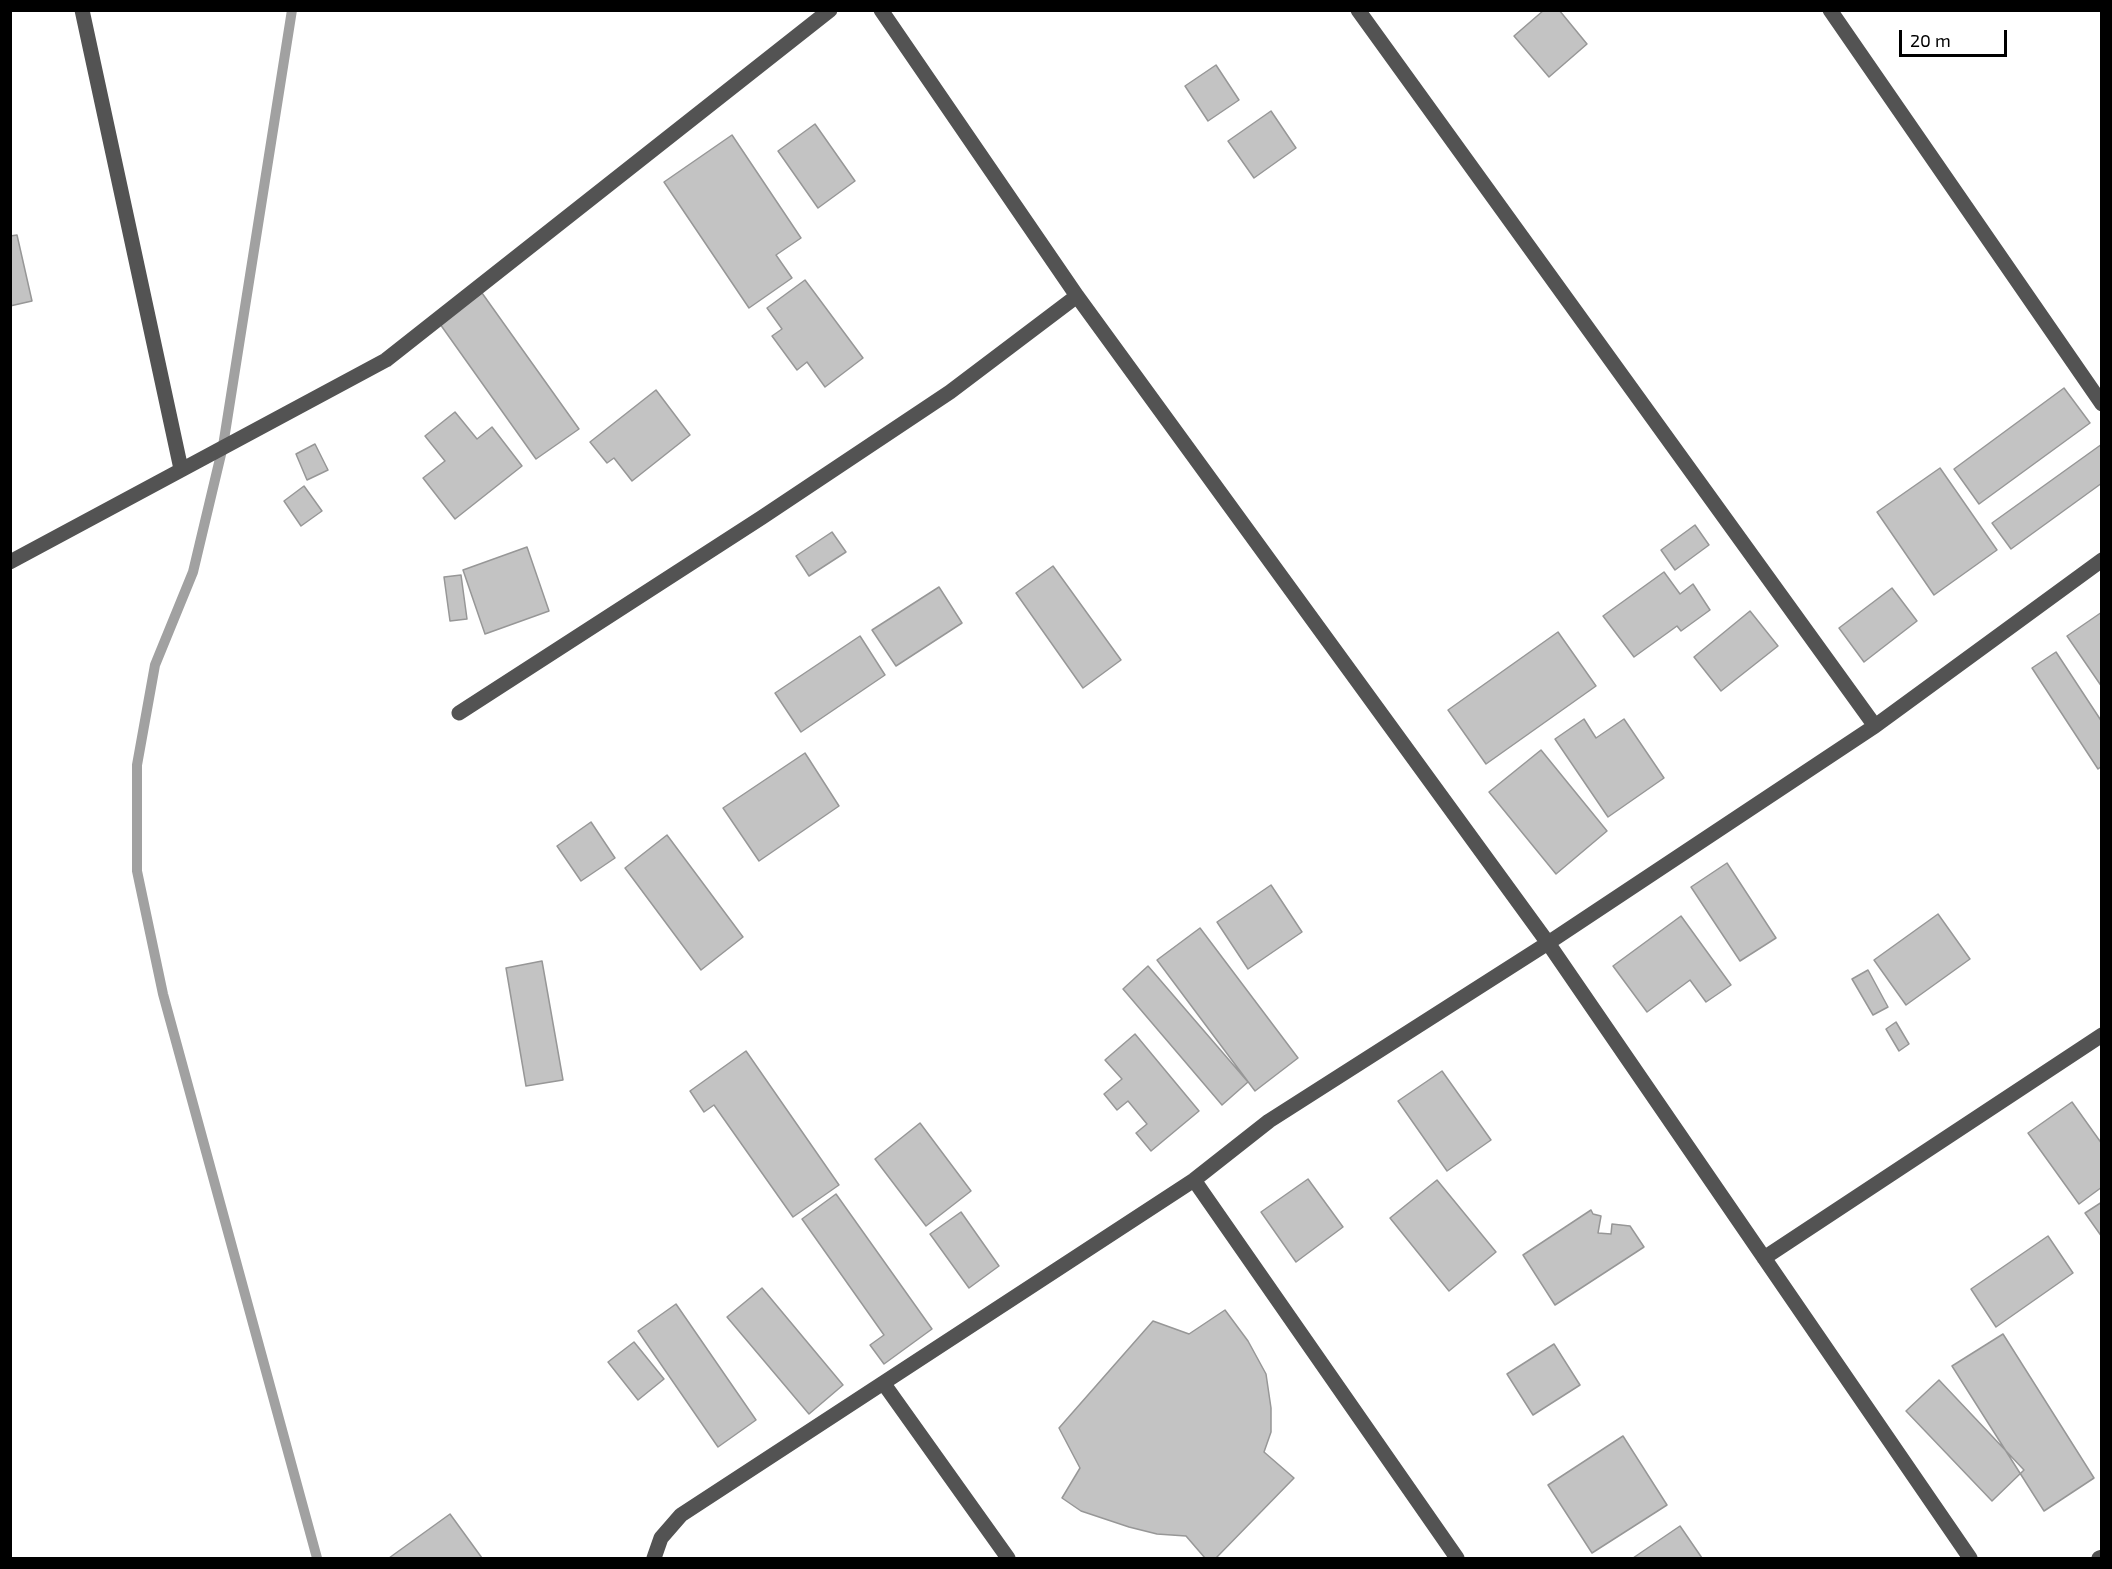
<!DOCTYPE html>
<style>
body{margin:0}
#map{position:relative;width:2112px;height:1569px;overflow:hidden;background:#fff;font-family:"Exo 2",sans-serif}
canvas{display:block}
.frame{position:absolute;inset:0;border:12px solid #000;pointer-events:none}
.scale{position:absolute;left:1899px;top:30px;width:108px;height:27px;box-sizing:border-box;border:3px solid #000;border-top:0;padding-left:8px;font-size:18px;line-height:21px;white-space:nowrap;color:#000;-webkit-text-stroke:4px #fff;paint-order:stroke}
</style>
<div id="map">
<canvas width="2112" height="1569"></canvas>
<div class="frame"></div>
<div class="scale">20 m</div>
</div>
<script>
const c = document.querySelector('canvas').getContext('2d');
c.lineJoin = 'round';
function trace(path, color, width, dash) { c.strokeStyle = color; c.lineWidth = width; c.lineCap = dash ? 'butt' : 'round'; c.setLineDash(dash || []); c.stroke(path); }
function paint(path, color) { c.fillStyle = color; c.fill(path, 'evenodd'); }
const stream = new Path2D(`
 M292 10 223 446 193 572 155 665 137 765V871L163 994 317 1558`);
const building = new Path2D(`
 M1544 10H1559L1587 44 1549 77 1514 36Z
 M1216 65 1239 100 1208 121 1185 86Z
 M1271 111 1296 148 1254 178 1228 141Z
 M815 124 855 181 818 208 778 151Z
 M732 135 801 238 776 255 792 278 749 308 664 182Z
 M17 235 32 301 10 306V236Z
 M805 280 863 358 825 387 807 362 797 370 772 336 782 329 767 308Z
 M482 293 579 429 536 459 440 324Z
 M2064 388 2090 423 1979 504 1954 469Z
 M656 390 690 435 632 481 614 458 607 463 590 442Z
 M455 412 477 439 492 427 522 466 455 519 423 478 445 461 425 436Z
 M315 444 328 470 307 480 296 454Z
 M2102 444V483L2011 549 1992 523Z
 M1940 468 1997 550 1934 595 1877 512Z
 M304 486 322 511 301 526 284 501Z
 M1695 525 1709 545 1675 570 1661 550Z
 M832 532 846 552 809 576 796 556Z
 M527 547 549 611 485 634 463 570Z
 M1053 566 1121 660 1083 688 1016 593Z
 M1664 572 1680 594 1693 584 1710 610 1681 631 1677 626 1634 657 1603 616Z
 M461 575 467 619 450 621 444 577Z
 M939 587 962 623 896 666 872 630Z
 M1892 588 1917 621 1864 662 1839 628Z
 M1750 611 1778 646 1721 691 1694 657Z
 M2102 612V687L2067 636Z
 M1558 632 1596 686 1486 764 1448 710Z
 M860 636 885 675 801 732 775 693Z
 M2056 652 2102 722V766L2098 769 2032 668Z
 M1584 719 1596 738 1624 719 1664 778 1608 817 1555 739Z
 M1541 750 1607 831 1556 874 1489 792Z
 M805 753 839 806 759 861 723 808Z
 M591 822 615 858 581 881 557 846Z
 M667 835 743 937 701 970 625 868Z
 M1727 863 1776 938 1740 961 1691 887Z
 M1271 885 1302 932 1248 969 1217 922Z
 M1938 914 1970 959 1906 1005 1874 960Z
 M1681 916 1731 985 1706 1002 1690 980 1647 1012 1613 966Z
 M1200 928 1298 1058 1255 1091 1157 960Z
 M542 961 563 1080 526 1086 506 968Z
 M1148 966 1248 1082 1222 1105 1123 989Z
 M1868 970 1888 1007 1873 1015 1852 979Z
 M1896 1022 1909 1044 1899 1051 1886 1029Z
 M1135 1034 1199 1111 1151 1151 1136 1133 1147 1124 1128 1101 1117 1110 1104 1094 1122 1079 1105 1060Z
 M746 1051 839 1185 793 1217 714 1105 704 1112 690 1091Z
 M1442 1071 1491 1140 1447 1171 1398 1101Z
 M2072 1102 2102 1144V1187L2079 1204 2028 1133Z
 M920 1123 971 1191 926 1226 875 1159Z
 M1308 1179 1343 1227 1296 1262 1261 1212Z
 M1437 1180 1496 1252 1449 1291 1390 1218Z
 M836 1194 932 1329 884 1364 870 1345 884 1335 802 1219Z
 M2102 1202V1237L2085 1213Z
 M1591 1210 1593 1214 1601 1216 1598 1233 1611 1234 1612 1224 1630 1226 1644 1247 1555 1305 1523 1255Z
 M961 1212 999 1266 969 1288 930 1234Z
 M2048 1236 2073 1273 1996 1327 1971 1289Z
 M762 1288 843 1385 809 1414 727 1317Z
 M676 1304 756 1420 718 1447 638 1331Z
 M1225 1310 1248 1341 1266 1374 1271 1408V1432L1264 1452 1294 1478 1216 1558H1205L1186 1536 1157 1534 1129 1527 1081 1511 1062 1498 1080 1468 1059 1428 1153 1321 1189 1334Z
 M2003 1334 2094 1478 2044 1511 1952 1366Z
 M634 1342 664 1379 638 1400 608 1362Z
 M1554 1344 1580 1385 1533 1415 1507 1374Z
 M1939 1380 2024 1470 1992 1501 1906 1411Z
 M1623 1436 1667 1505 1592 1553 1548 1485Z
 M450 1514 482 1558H389Z
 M1680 1526 1702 1558H1633Z`);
const minor = new Path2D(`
 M82 10 181 469
 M881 10 1077 296 1548 943 1970 1558
 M1358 10 1875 726
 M1830 10 2102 404
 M10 562 386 360 830 10
 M459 713 761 518 950 392 1077 296
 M1194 1180 1457 1558
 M1764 1258 2102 1035
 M884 1384 1008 1558
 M654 1558 661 1538 681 1515 1194 1180 1269 1121 1548 943 1875 726 2102 560
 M2099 1558 2102 1557`);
trace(stream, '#a1a1a1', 10);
paint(building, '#c3c3c3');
trace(building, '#979797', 1.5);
trace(minor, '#535353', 15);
</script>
